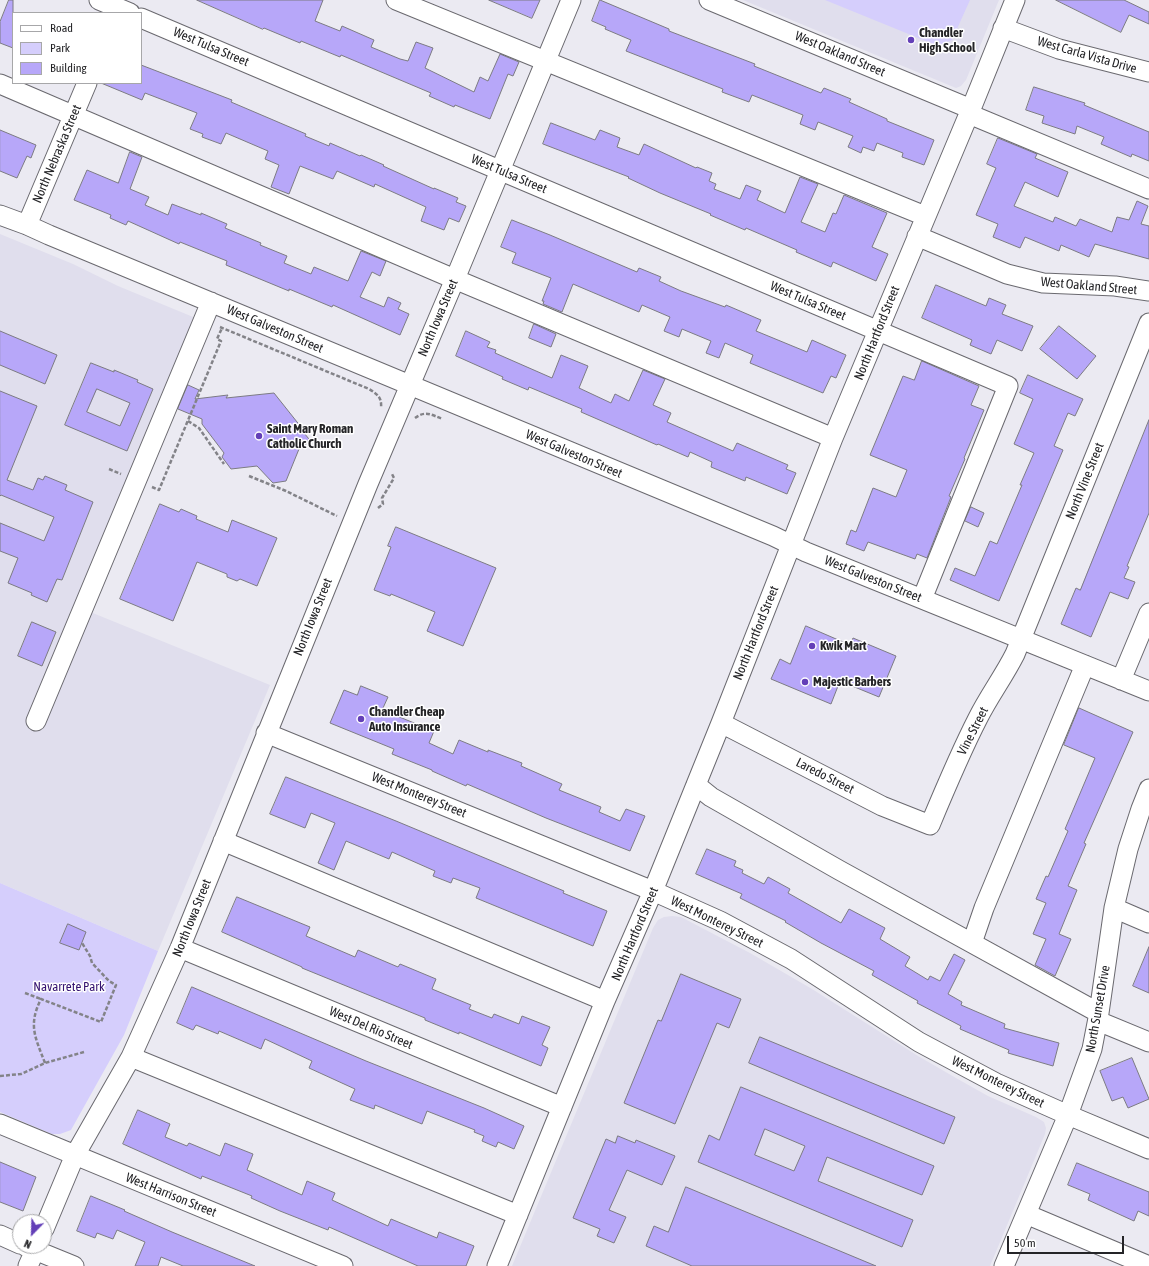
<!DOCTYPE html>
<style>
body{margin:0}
#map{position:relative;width:1149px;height:1266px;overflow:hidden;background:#ebeaf2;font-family:"Asap Condensed",sans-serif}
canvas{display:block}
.legend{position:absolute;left:12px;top:12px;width:130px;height:72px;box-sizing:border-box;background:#fff;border:1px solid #a7a7a9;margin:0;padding:5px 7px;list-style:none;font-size:12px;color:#242427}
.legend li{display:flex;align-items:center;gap:8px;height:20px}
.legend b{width:20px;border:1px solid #a7a7a9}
.north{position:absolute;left:12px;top:1214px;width:40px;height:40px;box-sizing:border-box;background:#fff;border:1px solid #a7a7a9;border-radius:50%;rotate:203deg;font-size:11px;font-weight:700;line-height:16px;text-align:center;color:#242427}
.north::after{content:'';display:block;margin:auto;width:14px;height:18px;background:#633fb7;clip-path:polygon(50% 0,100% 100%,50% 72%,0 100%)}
.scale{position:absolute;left:1007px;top:1236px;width:117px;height:18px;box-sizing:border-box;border:2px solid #242427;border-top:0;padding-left:5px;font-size:12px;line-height:14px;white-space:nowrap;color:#242427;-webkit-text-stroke:3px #fff;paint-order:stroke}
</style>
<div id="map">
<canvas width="1149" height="1266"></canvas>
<ul class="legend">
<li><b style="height:5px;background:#fff"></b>Road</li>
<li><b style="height:11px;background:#d5cefc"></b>Park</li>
<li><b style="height:11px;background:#b7a7f9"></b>Building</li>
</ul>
<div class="north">N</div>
<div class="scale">50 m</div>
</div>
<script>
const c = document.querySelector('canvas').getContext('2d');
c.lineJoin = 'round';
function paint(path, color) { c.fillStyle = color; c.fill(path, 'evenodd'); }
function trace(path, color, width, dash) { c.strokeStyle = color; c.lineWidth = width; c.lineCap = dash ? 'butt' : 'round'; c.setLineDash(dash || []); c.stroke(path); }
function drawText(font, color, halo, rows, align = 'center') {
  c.font = font + ' "Asap Condensed",sans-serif'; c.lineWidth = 3; c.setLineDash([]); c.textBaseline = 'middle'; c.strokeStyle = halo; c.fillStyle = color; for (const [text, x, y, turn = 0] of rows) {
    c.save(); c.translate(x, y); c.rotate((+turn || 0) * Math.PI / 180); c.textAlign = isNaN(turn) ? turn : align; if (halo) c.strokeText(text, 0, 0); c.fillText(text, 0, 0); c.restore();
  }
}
const built = new Path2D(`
 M743 0H999L966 80 961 86 956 88Z
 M0 234 73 264 118 286 198 319 78 607 270 685 158 951 0 883Z
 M672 916 681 917 750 953 812 989 918 1056 956 1078 988 1096 1036 1117 1044 1122 1046 1128 1045 1134 990 1266H512L653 928 658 920 664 917Z`);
const green = new Path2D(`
 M825 0H970L952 40 938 46Z
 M0 883 158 951 124 1035 71 1130 60 1134H52L0 1112Z`);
const building = new Path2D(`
 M9 0H13V48L0 43V22Z
 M197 0H323L315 21 340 31 342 26 374 40 371 47 400 59 408 61 416 42 433 48 425 68 474 92 480 77 488 81 500 54 519 62 513 76 508 74 490 119 455 105 454 107 429 96 431 93 341 55 340 57 301 41 300 43 264 28 263 29Z
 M489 0H540L532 18Z
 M600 0 669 29V31L755 64 754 66 821 93 824 88 851 99 849 102 887 119V121L934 140 924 165 902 157 903 153 877 143 874 151 863 147 861 153 848 147 853 136 818 122 815 130 800 124 803 115 752 95 749 102 722 92 723 89 626 51 631 40 605 29 606 27 592 21Z
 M1056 0H1124L1149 12V24L1129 15 1121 32Z
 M141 65 232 100 231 102 306 134 305 136 329 146 330 143 360 156 361 155 384 165 383 166 434 189V188L458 198 456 202 466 206 459 222 449 218 444 230 421 221 426 207 375 184 374 187 337 171 333 179 300 166 289 194 271 187 279 165 265 159 268 151 226 133 221 144 202 137 203 134 190 129 197 113 145 93 142 100 101 83H141Z
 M1034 87 1085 103 1084 105 1149 132V161L1132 154 1131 157 1101 144 1104 137 1077 126 1075 134 1042 123 1044 116 1026 110Z
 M551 123 595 140 600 130 620 138 617 147 639 155 644 144 696 168 697 167 712 173 709 181 716 184 714 189 740 199 746 185 761 191 757 200 785 213 800 177 818 184 801 222 825 232 833 213 836 214 844 195 887 213 872 247 888 254 876 281 833 262 831 267 796 252 797 250 746 228 745 230 710 215 711 214 660 193 628 178 629 177 543 144Z
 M0 130 36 145 31 158 27 156 17 178 0 171Z
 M998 138 1037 154 1035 158 1068 172 1058 197 1025 182 1014 206 1053 222 1055 217 1076 226 1080 219 1112 232 1117 217 1129 220 1137 201 1148 206 1141 224 1149 226V259L1095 244 1089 257 1061 245 1059 251 1025 237 1020 248 993 237 998 224 976 215 996 168 987 164Z
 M130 152 142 157 130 189 149 197 145 205 168 215 172 204 201 215V213L227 224 225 228 261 243 260 245 287 256 284 263 311 274 314 267 348 281 361 251 386 261 380 276 372 272 360 297 384 307 388 297 401 303 398 309 409 314 400 335 333 305 332 307 289 289V291L226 265 227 261 180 242 179 244 128 221 126 225 110 218 111 215 74 200 87 170 118 183Z
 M512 220 550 235 637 272 639 268 661 277 659 281 681 291 725 307 726 305 761 320 756 331 807 352 812 340 846 355 836 378 831 376 823 393 750 363 753 355 725 343 719 358 706 353 711 341 682 329 679 337 664 331 670 317 642 305 639 312 573 284 562 312 543 304 544 301H542L551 278 512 263 516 253 501 247Z
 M936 285 986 306 989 298 1006 305 1002 314 1033 326 1022 351 997 340 991 354 970 345 972 340 922 318Z
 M534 324 556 334 551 347 529 338Z
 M1059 326 1096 356 1077 379 1040 349Z
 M0 331 57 355 45 384 0 365Z
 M466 331 490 342 487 347 496 350 495 353 552 378 561 355 588 366 579 388 611 403 615 394 629 401 643 370 665 379 653 405 671 413 667 422 733 451 737 443 788 465 786 469 796 473 787 494 746 477 745 481 711 467 712 462 690 452 688 457 658 444 657 445 581 412 582 409 529 387 528 390 502 379 503 377 456 356Z
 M922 361 979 386 971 405 984 410 964 458 965 459 949 496 951 497 927 558 917 554 915 559 868 542 864 551 846 544 851 530 856 532 873 488 896 497 907 470 870 455 903 376 914 380Z
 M91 363 114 372V370L138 380 137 382 153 389 127 451 65 425ZM97 389 130 403 120 426 87 412Z
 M1028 375 1083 399 1075 416 1068 413 1054 446 1063 450 999 601 950 580 955 568 975 576 990 541 997 544 1022 485H1020L1034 453 1014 444 1033 399 1020 393Z
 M188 385 199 390 195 399 228 395 226 398 274 393 305 432 304 433 309 439 304 447 299 449 286 481 273 483 257 466 231 469 222 457 224 453 202 424V419L178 409Z
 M0 391 37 406 7 480 33 490 38 478 43 480 45 476 67 485 65 490 93 502 62 580 57 579 47 602 31 595 32 593 8 583 18 558 0 551V523L44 541 54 517 1 495 0 496Z
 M1149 420V513L1127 566 1129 567 1124 578 1135 582 1128 599 1110 592 1091 637 1061 624 1076 588 1080 590Z
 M160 504 179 512 181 509 197 516 196 519 228 532 232 520 277 538 257 586 240 579 237 581 227 577V574L197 562 173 621 120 599Z
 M971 507 984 513 978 527 965 521Z
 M396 527 496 568 463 646 427 631 435 612 391 594 390 596 374 590 391 547 388 546Z
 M32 622 56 632 42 666 18 656Z
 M806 626 850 645 853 638 896 656 879 697 840 681 831 704 771 679 780 659 790 664Z
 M361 686 388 697 383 708 393 712 392 714 434 731 429 743 453 754 459 740 488 752V750L522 763 521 766 562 784 559 790 601 807 599 812 620 821 626 809 645 816 630 851 546 818 467 784 466 786 432 771V770L392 754 394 749 330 723 344 690 357 695Z
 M1079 708 1133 732 1084 843 1086 844 1068 886 1077 890 1059 934 1071 939 1055 976 1035 965 1046 939 1033 934 1046 903 1036 899 1046 876 1048 877 1068 831 1065 829 1095 758 1064 745Z
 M286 777 396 821 564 891 563 893 607 911 593 946 476 898 480 888 453 878 451 883 433 876 435 871 392 852 389 859 346 841 334 870 318 863 335 823 311 813 305 828 270 814Z
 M707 849 736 861 734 866 743 870 742 873 764 884 768 877 790 889 788 893 841 923 849 909 885 928 880 939 910 957 905 966 928 980 930 976 940 981 954 954 965 960 948 994 962 1002 961 1005 1005 1024 1004 1028 1059 1043 1053 1066 1008 1053 1009 1050 960 1029 961 1026 917 1003 918 1001 872 975 874 971 821 943 785 922 786 921 740 898 742 894 696 874Z
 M237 897 310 927 306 936 355 957 358 950 398 967 400 964 436 979 432 989 471 1005 469 1009 492 1018 494 1014 519 1024 522 1016 550 1027 542 1045 548 1048 541 1066 459 1032V1034L425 1020V1018L302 968V967L222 932Z
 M68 924 86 932 79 950 60 943Z
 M1149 947V993L1133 986Z
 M681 974 741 999 729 1028 717 1023 675 1124 624 1103 658 1020 661 1021Z
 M192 987 366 1061 484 1108 524 1126 514 1149 498 1142 496 1147 482 1141 484 1136 474 1132 475 1130 427 1111 422 1124 375 1105 374 1109 350 1100 355 1089 309 1068 312 1061 265 1039 261 1049 219 1031 218 1034 196 1025 193 1030 177 1023Z
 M760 1037 955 1117 944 1144 749 1063Z
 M1132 1058 1149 1099 1128 1108 1123 1097 1112 1101 1100 1071Z
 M741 1087 934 1166 922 1195 827 1157 818 1181 913 1220 902 1247 698 1162 709 1135 719 1140ZM765 1129 805 1146 794 1171 755 1155Z
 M138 1110 170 1124 165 1137 187 1146 189 1143 220 1156 225 1143 253 1154 247 1170 302 1195 307 1181 335 1193 332 1200 388 1226 391 1219 437 1238 439 1232 474 1246 466 1266H418L329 1227 328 1230 280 1211 251 1198 252 1196 202 1176 201 1179 123 1144Z
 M618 1136 635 1143 636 1140 675 1156 662 1185 627 1170 609 1210 626 1217 614 1243 597 1236 600 1229 573 1218 606 1139 615 1143Z
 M0 1162 36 1177 23 1211 0 1202Z
 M1077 1163 1149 1192V1216L1138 1211 1134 1221 1088 1200 1090 1194 1068 1185Z
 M686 1187 876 1266H692L646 1246 654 1226 668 1232Z
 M91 1196 125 1210 124 1211 172 1232 255 1266H183L161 1257 158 1266H135L145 1242 117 1230 113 1239 97 1233 95 1238 77 1231Z`);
const path = new Path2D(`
 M220 327 369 389C377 394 382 397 381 408
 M415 418C426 410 431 415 443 419
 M188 421 199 428 224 464
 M109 469 121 474
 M249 476 286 491 337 516
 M152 487 159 490 221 341 217 339 222 328
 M378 508 383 504 382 498 394 478 392 474
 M25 993 41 999
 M45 1063C35 1037 28 1025 41 999L101 1022 116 985 109 981 92 963 90 956 82 943
 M0 1076 21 1074 45 1063 84 1052`);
const minor = new Path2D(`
 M99 0 130 13
 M396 0 925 216
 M709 0 971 109
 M141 18 1008 386 922 599
 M1003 28 1059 49 1149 72
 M0 84 445 275 833 438
 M969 114 1149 189
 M0 215 27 225 49 235 773 536 806 552 1149 691
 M27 225 87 83
 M917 236 1007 274 1043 283 1115 286 1149 291
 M1121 680 1149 613
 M36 721 211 302
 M721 723 882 806 930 825C945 789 960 753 978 718 989 696 1004 676 1015 654L1149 323
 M266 733 653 891 720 921 791 959 919 1042 996 1083 1068 1115 1149 1149
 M696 785 711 797 839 870 1099 1013
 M223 841 605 1001
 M1114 908 1149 923
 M972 943 984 908 1085 665
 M180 948 562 1107
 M1098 1021 1149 1042
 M131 1057 518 1215
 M0 1124 343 1266
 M1026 1214 1149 1266
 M44 1229 75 1155 131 1057 180 948 368 484 455 279 571 0
 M0 1235 20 1244
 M25 1246 74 1266
 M28 1266 37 1246
 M497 1266 605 1001 653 891 721 723 833 438 971 109 1015 0
 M1004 1266 1068 1115 1092 1049 1099 1013 1114 908 1128 849 1141 809 1149 789`);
const markers = [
 [911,40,4,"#633fb7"],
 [259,436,4,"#633fb7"],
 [812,646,4,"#633fb7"],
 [805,682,4,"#633fb7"],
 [361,719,4,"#633fb7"]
];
const poiNames = [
 ["Chandler",919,33],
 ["High School",919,48],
 ["Saint Mary Roman",267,429],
 ["Catholic Church",267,444],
 ["Kwik Mart",820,646],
 ["Majestic Barbers",813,682],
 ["Chandler Cheap",369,712],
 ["Auto Insurance",369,727]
];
const streetNames = [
 ["West Tulsa Street",211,47,23],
 ["West Oakland Street",840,54,23],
 ["West Carla Vista Drive",1087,55,16],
 ["North Nebraska Street",57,154,-67],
 ["West Tulsa Street",509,174,23],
 ["West Oakland Street",1089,286,5],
 ["West Tulsa Street",808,301,23],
 ["North Iowa Street",438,318,-67],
 ["West Galveston Street",275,329,23],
 ["North Hartford Street",877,333,-68],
 ["West Galveston Street",574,454,23],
 ["North Vine Street",1085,481,-68],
 ["West Galveston Street",873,579,22],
 ["North Iowa Street",313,617,-68],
 ["North Hartford Street",756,633,-68],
 ["Vine Street",973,731,-63],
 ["Laredo Street",825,776,27],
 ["West Monterey Street",419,795,22],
 ["North Iowa Street",192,918,-68],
 ["West Monterey Street",717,922,26],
 ["North Hartford Street",635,934,-67],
 ["North Sunset Drive",1098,1009,-80],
 ["West Del Rio Street",371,1028,23],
 ["West Monterey Street",998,1082,26],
 ["West Harrison Street",171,1195,22]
];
const parkNames = [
 ["Navarrete Park",69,987]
];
paint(built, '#e0deed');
paint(green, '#d5cefc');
paint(building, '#b7a7f9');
trace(building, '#7c7b82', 1);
trace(minor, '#6a696f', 21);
trace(path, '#838388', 2.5, [4, 2]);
trace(minor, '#fff', 19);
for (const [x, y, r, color] of markers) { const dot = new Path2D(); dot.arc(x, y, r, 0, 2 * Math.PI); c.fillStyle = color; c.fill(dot); trace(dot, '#fff', 1.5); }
drawText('bold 13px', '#242427', '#fff', poiNames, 'left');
drawText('13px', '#242427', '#fff', streetNames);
drawText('13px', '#351370', '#fff', parkNames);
</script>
